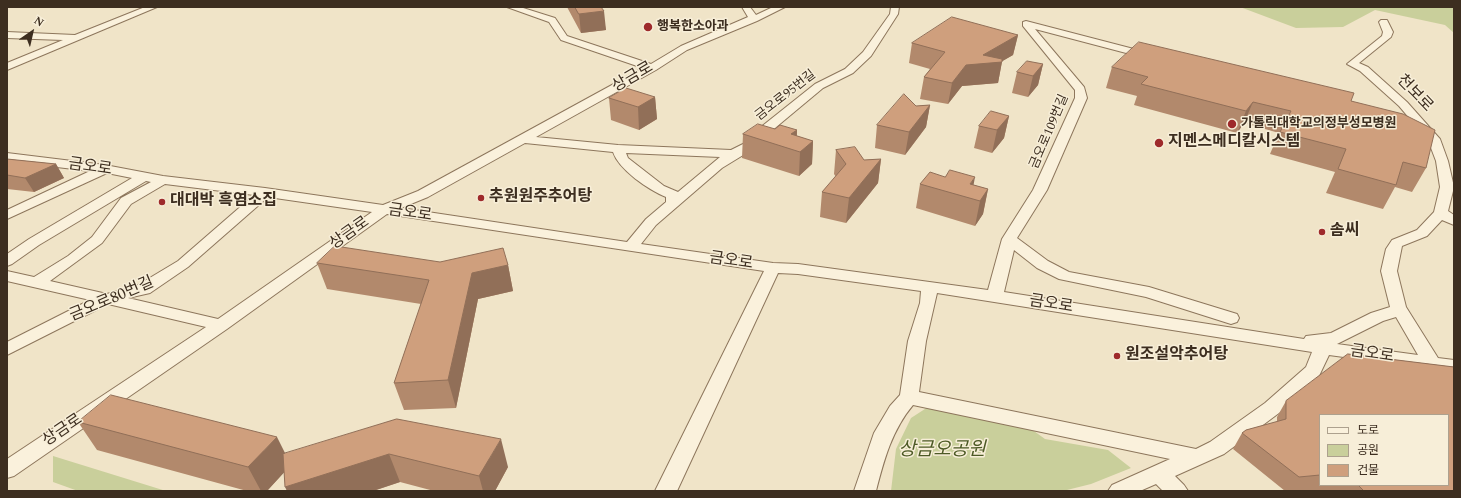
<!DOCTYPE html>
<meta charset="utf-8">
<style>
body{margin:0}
#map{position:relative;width:1461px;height:498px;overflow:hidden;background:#f0e4c8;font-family:Spectral,"Noto Sans KR",serif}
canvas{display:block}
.frame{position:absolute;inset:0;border:8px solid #3d2e20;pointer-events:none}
.legend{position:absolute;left:1319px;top:414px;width:130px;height:72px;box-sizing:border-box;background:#f7eed8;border:1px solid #ada18e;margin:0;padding:5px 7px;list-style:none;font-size:12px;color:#3d2e20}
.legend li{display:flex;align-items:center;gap:8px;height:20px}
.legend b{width:20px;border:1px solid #ada18e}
.north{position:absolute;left:12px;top:12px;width:40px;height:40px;-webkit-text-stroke:3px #f7eed8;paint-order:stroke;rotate:34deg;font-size:11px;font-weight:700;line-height:16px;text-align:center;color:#3d2e20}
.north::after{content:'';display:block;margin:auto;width:14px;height:18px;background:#3d2e20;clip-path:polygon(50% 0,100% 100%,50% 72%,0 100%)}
</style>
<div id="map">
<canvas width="1461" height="498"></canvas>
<div class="frame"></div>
<ul class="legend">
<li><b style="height:5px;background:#faf1dc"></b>도로</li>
<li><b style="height:11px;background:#c9cf9b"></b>공원</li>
<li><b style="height:11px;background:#cf9f7d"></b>건물</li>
</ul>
<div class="north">N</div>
</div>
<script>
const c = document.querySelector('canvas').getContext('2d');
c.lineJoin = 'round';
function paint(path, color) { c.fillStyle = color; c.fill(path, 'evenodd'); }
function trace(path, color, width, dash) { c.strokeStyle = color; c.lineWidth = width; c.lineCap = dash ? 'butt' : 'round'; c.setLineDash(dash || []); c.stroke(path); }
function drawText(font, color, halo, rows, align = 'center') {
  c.font = font + ' Spectral,"Noto Sans KR",serif'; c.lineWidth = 3; c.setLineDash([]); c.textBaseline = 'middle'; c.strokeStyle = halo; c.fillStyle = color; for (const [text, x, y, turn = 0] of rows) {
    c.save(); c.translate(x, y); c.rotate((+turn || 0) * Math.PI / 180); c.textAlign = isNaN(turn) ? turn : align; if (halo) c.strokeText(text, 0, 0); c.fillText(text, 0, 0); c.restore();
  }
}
const green = new Path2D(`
 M1240 7H1454V33L1445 25 1375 10 1343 27 1296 28Z
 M928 407 1027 426 1045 439 1108 450 1131 468 1091 484 1063 491H891L896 449 911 418Z
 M53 456 166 491H78L53 482Z`);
const minor = new Path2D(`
 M145 7H157L7 70V63L63 40 7 38V32L75 35Z
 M507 7H520L555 18 567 36 651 64 681 46 748 17 742 7H750L756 15 773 7H785L757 21 687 50 656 70 536 137 618 145 731 150 745 143 761 127 815 84 845 69 863 52 890 14 891 7H899L898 14 871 56 853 73 823 88 769 133 753 149 722 168 656 225 641 244 773 263 798 264 988 290 1002 239 1033 190 1075 98V90L1023 26V22L1026 21 1153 54 1154 56 1153 58 1149 59 1035 29 1084 87 1087 98 1047 190 1017 238 1048 261 1069 272 1149 287 1237 314 1239 318 1237 322 1231 324 1146 297 1059 279 1037 268 1014 250 1004 292 1304 339 1306 336 1331 333 1371 313 1390 307 1381 271 1386 249 1392 240 1417 230 1434 212 1440 187 1436 161 1428 140 1399 106 1360 71 1347 64 1382 36 1383 32 1379 22 1381 20H1387L1393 32 1391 37 1359 63 1368 67 1407 102 1440 139 1448 161 1454 187 1448 211 1454 215V225L1442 220 1427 236 1402 246 1397 271 1406 307 1438 358 1454 360V372L1329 355 1319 376 1279 413 1224 454 1175 476 1184 485 1188 491H1163L1156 484 1140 491H1108L1112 485 1170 459 913 405C892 430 884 460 876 491H854L874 433 890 406 900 395 908 341 920 303 921 291 798 274 778 273 677 491H655L764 271 387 214 227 329 14 476 7 478V459L206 327 108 304 7 355V342L90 300 7 281V271L34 277 68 256 92 237 121 198 151 182 146 181 39 245 12 264 7 266V254L29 239 132 178 107 173 7 219V210L90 171 7 161V153L105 165 163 176 265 188 383 205 418 191 643 68 561 40 549 22ZM525 143 613 152C619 170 649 190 666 197V202L646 219 627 242 401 208 428 197ZM626 153 720 157 678 192 664 186 628 158ZM165 184 254 195 178 261 138 285 107 294 50 281 102 243 131 204ZM268 197 372 212 218 319 128 298 150 293 188 267ZM937 293 1312 352 1306 367 1265 403 1210 442 1196 449 919 392 926 341ZM1396 317 1418 355 1337 344 1383 321Z`);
const wall = new Path2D(`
 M567 7H601L606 30 581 33Z
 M1018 35 1013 55 1002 61 998 83 962 86 948 104 920 99 924 77 930 69 909 63 912 43Z
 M1043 64 1038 85 1028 97 1012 93 1017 72Z
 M1112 67 1351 101 1426 168 1412 192 1395 187 1383 209 1326 193 1335 172 1270 154 1279 133 1244 123 1237 133 1134 105 1137 96 1106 88Z
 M655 97 657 119 639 130 611 120 609 98Z
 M930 105 926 127 905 155 875 148 877 125 916 106Z
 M1009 116 1004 138 992 153 974 148 979 126Z
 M775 129 797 130V136L813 141 812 164 799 176 742 158 743 134Z
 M836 150 864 160 881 159 878 183 846 223 820 217 822 192 836 177 834 174Z
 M7 159 56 164 64 178 34 192 7 189Z
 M945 177 988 189 983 214 975 226 916 208 920 184Z
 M440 262 508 265 513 291 478 299 456 408 404 410 394 383 421 304 327 289 317 263Z
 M1348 354 1454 367V491H1335L1334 490 1321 491H1285L1233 449 1242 433 1246 430 1277 422V417L1286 401ZM1320 415H1448V485H1320Z
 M397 419 508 467 495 491H434L400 482 373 491H287L284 472 267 491H247L97 450 78 422 285 454Z`);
const shadedWall = new Path2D(`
 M604 11 606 30 581 33 579 14Z
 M1018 35 1013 55 1001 62H1002L998 83 962 86 948 104 952 83 966 65Z
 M1043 64 1038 85 1028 97 1033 76Z
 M655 97 657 119 639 130 638 107Z
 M1253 102 1244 123 1237 133 1246 111Z
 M930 105 926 127 905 155 909 132Z
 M1009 116 1004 138 992 153 997 130Z
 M797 130 796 151 791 134Z
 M813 141 812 164 799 176 800 152Z
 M881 159 878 183 846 223 849 198Z
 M56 164 64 178 34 192 25 178Z
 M975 177 971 199 970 184Z
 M988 189 983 214 975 226 980 201Z
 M508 265 513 291 478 299 456 408 448 380 472 273Z
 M277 437 291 465 267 491H261L248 467Z
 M501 439 508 467 495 491H483L479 476Z
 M389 454 400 482 373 491H287L285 487Z`);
const building = new Path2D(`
 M575 7H601L604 11 579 14Z
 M952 17 1018 35 983 55 1002 59V62L966 65 952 83 924 77 945 52 912 43Z
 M1139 42 1354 93 1351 101 1403 114 1435 130 1426 168 1403 162 1396 185 1338 169 1346 149 1280 132 1291 111 1253 102 1246 111 1141 84 1148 77 1112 67Z
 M1027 61 1043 64 1033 76 1017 72Z
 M626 88 655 97 638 107 609 98Z
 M904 94 916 106 930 105 909 132 877 125Z
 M991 111 1009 116 997 130 979 126Z
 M758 124 775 129 780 125 797 130 791 134 813 141 800 152 743 134Z
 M855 147 864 160 881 159 849 198 822 192 846 164 836 150Z
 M7 159 56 164 25 178 7 175Z
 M950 170 975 177 970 184 988 189 980 201 920 184 930 172 945 177Z
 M335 246 440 262 503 248 508 265 472 273 448 380 394 383 429 280 317 263Z
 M1348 354 1454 367V491H1364L1358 485H1448V415H1320V475L1299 477 1242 433 1246 430 1286 419V401Z
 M111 395 277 437 248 467 78 422Z
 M397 419 501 439 479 476 389 454 285 487 283 454Z`);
const markers = [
 [648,27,5,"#9e2a2b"],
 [1232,124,5,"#9e2a2b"],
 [1159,143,5,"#9e2a2b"],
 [481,198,4,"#9e2a2b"],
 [162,202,4,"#9e2a2b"],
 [1322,232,4,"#9e2a2b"],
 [1117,356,4,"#9e2a2b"]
];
const farPoinames = [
 ["행복한소아과",657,27],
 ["가톨릭대학교의정부성모병원",1241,124]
];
const farStreetnames = [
 ["금오로95번길",786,96,-38],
 ["금오로109번길",1050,132,-67]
];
const streetNames = [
 ["상금로",633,78,-30],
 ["천보로",1414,94,46],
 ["금오로",90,168,8],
 ["금오로",410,214,8],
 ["상금로",350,234,-35],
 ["금오로",731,262,8],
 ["금오로80번길",112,300,-23],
 ["금오로",1051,305,9],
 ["금오로",1372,355,8],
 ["상금로",63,431,-34]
];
const poiNames = [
 ["지멘스메디칼시스템",1168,143],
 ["추원원주추어탕",489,198],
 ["대대박 흑염소집",170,202],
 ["솜씨",1330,232],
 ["원조설악추어탕",1125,356]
];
const nearParknames = [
 ["상금오공원",942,451]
];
paint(green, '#c9cf9b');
trace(minor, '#8d765c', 2);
paint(minor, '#faf1dc');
paint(wall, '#b2896c');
paint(shadedWall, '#916f58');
paint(building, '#cf9f7d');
trace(building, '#916f58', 1);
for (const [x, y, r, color] of markers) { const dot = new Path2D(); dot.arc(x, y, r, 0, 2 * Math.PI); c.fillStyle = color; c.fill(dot); trace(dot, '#f7eed8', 1.5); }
drawText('bold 13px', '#3d2e20', '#f7eed8', farPoinames, 'left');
drawText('13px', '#3d2e20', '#f7eed8', farStreetnames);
drawText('16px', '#3d2e20', '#f7eed8', streetNames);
drawText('bold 16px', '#3d2e20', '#f7eed8', poiNames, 'left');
drawText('italic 19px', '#4d5a26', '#f7eed8', nearParknames);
</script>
